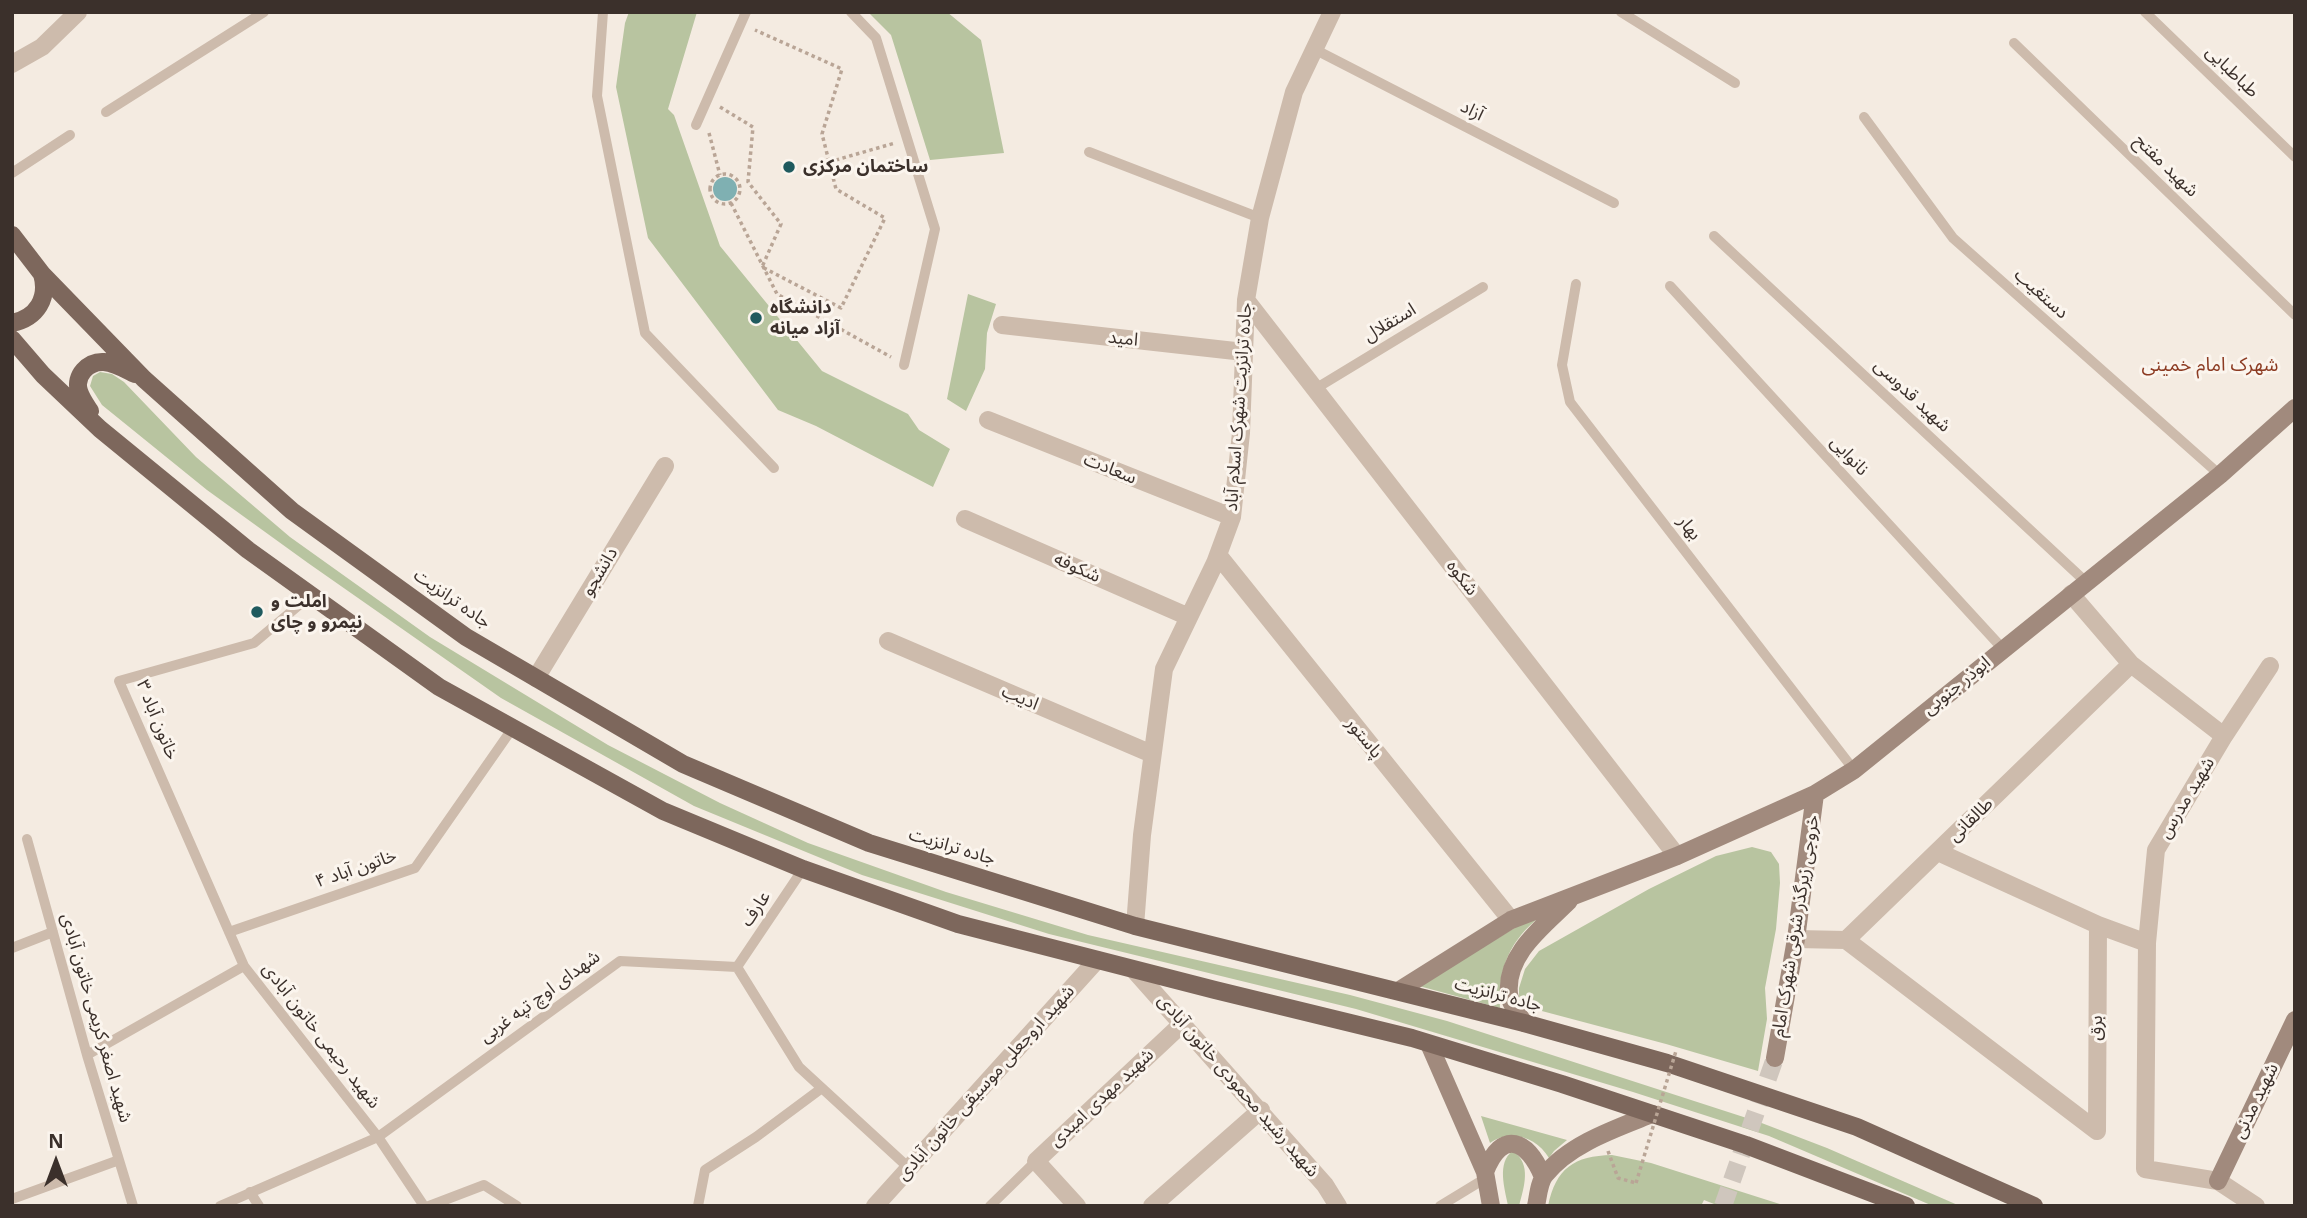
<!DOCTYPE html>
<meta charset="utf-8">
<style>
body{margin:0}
#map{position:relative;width:2307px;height:1218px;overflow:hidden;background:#f4ebe1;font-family:"Noto Sans",sans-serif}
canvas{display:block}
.frame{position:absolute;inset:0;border:14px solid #3b302b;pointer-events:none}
.north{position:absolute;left:21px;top:1127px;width:70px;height:70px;-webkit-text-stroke:5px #fbf5ee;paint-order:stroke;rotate:0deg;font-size:19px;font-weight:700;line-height:28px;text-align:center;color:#3b302b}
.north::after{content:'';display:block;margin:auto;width:24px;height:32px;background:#3b302b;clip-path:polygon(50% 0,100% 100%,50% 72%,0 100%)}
</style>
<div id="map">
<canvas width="2307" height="1218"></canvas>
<div class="frame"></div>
<div class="north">N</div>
</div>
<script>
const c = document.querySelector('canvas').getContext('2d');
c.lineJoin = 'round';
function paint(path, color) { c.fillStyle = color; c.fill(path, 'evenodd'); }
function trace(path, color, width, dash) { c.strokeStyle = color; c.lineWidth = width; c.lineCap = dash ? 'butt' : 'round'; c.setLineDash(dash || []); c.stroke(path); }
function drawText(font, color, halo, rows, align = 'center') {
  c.font = font + ' "Noto Sans","Noto Sans Arabic",sans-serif'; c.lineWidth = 6; c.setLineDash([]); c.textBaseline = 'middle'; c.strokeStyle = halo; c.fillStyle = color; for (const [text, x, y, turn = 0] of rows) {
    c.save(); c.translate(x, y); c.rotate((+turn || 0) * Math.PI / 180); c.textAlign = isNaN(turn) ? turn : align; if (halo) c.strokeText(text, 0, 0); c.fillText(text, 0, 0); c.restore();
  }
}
const green = new Path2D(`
 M629 12H697L668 109 674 115 720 246 822 371 908 414 919 430 950 449 933 487 816 426 778 410 648 238 616 87 625 23Z
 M868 12H947L981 40 1004 153 930 160 891 35Z
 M968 294 996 304 987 333 985 369 966 411 947 399Z
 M100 372 112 374 124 382 196 457 290 537 430 637 608 745 720 803 808 843 946 892 1088 935 1350 995 1447 1021 1759 1122 1827 1148 1960 1206H1933L1769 1136 1633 1092 1356 1009 1049 934 862 875 694 806 501 698 308 563 207 490 102 405 90 386 93 376Z
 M1752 847 1771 852 1779 864 1780 883 1776 929 1765 988 1767 1019 1758 1071 1666 1044 1523 1006 1519 999V988L1525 969 1539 951 1649 889 1716 856Z
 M1542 915C1510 940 1498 967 1500 1008L1419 986 1526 921Z
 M1481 1116 1567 1140 1554 1151 1549 1158C1537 1138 1511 1128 1490 1143Z
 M1513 1151C1532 1164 1524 1187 1519 1206H1508C1505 1190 1496 1162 1513 1151Z
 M1612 1155 1651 1163 1786 1206H1719L1704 1200 1701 1206H1548C1556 1168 1574 1156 1612 1155Z`);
const water = new Path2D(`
 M713 189a12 12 0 1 1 24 0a12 12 0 1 1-24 0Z`);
const secondaryTunnel = new Path2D(`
 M1723 1206 1775 1058`);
const path = new Path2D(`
 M720 107 753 127 748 182 781 224 762 267 841 308 885 218 836 189 822 134 842 69 755 30
 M709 133 720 175
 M829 162 895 143
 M710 189a15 15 0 1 1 30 0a15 15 0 1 1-30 0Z
 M731 203 777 294 891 357
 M1608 1151 1618 1178 1636 1183`);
const lane = new Path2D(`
 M603 12 597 96 645 333 774 468
 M851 12 876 38 935 229 904 365
 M1621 12 1735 83
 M2145 12 2295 157
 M2014 43 2295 315
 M1314 49 1614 203
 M106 112 264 12
 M1864 117 1953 238 2220 475
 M696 125 746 12
 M1089 152 1260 218
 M12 173 70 135
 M1714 236 2086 582
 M1576 284 1562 365 1570 402 1854 770
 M1670 286 2003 649
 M1315 389 1483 287
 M27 839 87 1055 133 1206
 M229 932 415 868 512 729
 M12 948 53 932
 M244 966 119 681 254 643 311 595
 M737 967 803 869
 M87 1055 244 966 378 1137 424 1206
 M250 1192 259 1206
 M12 1199 119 1160
 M220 1206 378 1137 620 961 737 967 799 1067 909 1168
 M429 1206 484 1185 517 1206
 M698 1206 705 1170 756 1137 822 1088
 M990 1206 1036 1161
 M1440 1206 1486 1178`);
const street = new Path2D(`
 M12 64 42 47 78 12
 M1246 300 1677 856
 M1002 325 1244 352
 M988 420 1232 517
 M965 519 1189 617
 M1218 555 1511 920
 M2071 594 2131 664 2224 736
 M888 641 1152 754
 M536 678 665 466
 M1938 852 2098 925 2147 943 2156 850 2224 736 2270 666
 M1135 926 1142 835 1164 669 1215 563 1232 517 1241 433 1246 300 1260 218 1294 92 1332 12
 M1796 939 1846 940 2131 664
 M1846 940 2097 1131
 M2147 943 2145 1169 2218 1181 2256 1206
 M1134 970 1325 1185 1338 1206
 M2097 1131 2098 925
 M875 1206 1097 960
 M1077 1206 1036 1161 1183 1023
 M1152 1206 1261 1110`);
const secondary = new Path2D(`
 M1398 991 1511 920 1677 856 1815 794 1854 770 2220 475 2295 408
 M1524 1023C1519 1015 1510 1004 1509 994 1505 954 1544 926 1569 901
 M1429 1044 1485 1172 1491 1206
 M1775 1058 1796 939 1815 794
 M1485 1172C1502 1128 1528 1140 1543 1177
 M2218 1181 2295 1020
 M1536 1206C1538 1197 1539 1182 1545 1175 1569 1144 1617 1128 1652 1114`);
const primary = new Path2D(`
 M12 235 42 274 144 379 292 511 466 637 683 764 869 843 1135 926 1524 1023 1667 1063 1857 1127 2034 1206
 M12 323C37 318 49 298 42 274
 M12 339 43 375 100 429 248 550 439 687 663 811 803 869 958 924 1215 990 1412 1038 1562 1084 1746 1145 1906 1206
 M90 411C86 405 81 398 79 391 74 376 88 361 104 362 115 363 125 369 135 374`);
const pathBridge = new Path2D(`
 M1636 1183 1676 1051`);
const markers = [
 [789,167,7,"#1f5a5e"],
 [756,318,7,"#1f5a5e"],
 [257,612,7,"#1f5a5e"]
];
const streetNames = [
 ["طباطبایی",2232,72,44],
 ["آزاد",1472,111,27],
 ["شهید مفتح",2166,166,44],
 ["دستغیب",2041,294,42],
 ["استقلال",1390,323,-31],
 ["امید",1123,339,6],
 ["شهید قدوسی",1912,396,43],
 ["جاده ترانزیت شهرک اسلام آباد",1239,407,-86],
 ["نانوایی",1849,456,47],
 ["سعادت",1110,469,22],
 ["بهار",1689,528,52],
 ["شکوفه",1077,568,24],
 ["دانشجو",600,572,-59],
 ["شکوه",1462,578,52],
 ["جاده ترانزیت",452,599,35],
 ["ابوذر جنوبی",1957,686,-39],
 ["ادیب",1020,698,23],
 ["خاتون آباد ۳",157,720,68],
 ["پاستور",1364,738,51],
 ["شهید مدرس",2187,798,-59],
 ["طالقانی",1971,820,-44],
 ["جاده ترانزیت",952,847,17],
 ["خاتون آباد ۴",356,869,-19],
 ["عارف",756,909,-56],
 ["خروجی زیرگذر شرقی شهرک امام",1796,926,-81],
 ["جاده ترانزیت",1498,995,15],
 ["شهدای اوچ تپه غربی",540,997,-36],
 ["شهید اصغر کریمی خاتون آبادی",96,1018,74],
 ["برق",2097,1028,-90],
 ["شهید رحیمی خاتون آبادی",321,1036,52],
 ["شهید اروجعلی موسیقی خاتون آبادی",986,1083,-48],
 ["شهید رشید محمودی خاتون آبادی",1238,1086,49],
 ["شهید مهدی امیدی",1102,1098,-43],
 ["شهید مدنی",2256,1101,-64]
];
const poiNames = [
 ["ساختمان مرکزی",803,167],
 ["دانشگاه",770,308],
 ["آزاد میانه",770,329],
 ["املت و",271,602],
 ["نیمرو و چای",271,623]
];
const neighbourhoodNames = [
 ["شهرک امام خمینی",2210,366]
];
paint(green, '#b8c4a0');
paint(water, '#7fb0b2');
trace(secondaryTunnel, '#cfc6bd', 18, [18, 9]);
trace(path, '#b9a596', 3.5, [3.5, 3.5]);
trace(lane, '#cdbbac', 10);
trace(street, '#cdbbac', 18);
trace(secondary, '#a18a7d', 18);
trace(primary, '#7d675c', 18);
trace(pathBridge, '#b9a596', 3.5, [3.5, 3.5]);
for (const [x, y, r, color] of markers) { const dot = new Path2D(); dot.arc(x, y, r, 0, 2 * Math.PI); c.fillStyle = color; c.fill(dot); trace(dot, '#fbf5ee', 2.5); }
drawText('18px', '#3b302b', '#fbf5ee', streetNames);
drawText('bold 18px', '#3b302b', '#fbf5ee', poiNames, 'left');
drawText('19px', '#8c3b22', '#fbf5ee', neighbourhoodNames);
</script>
